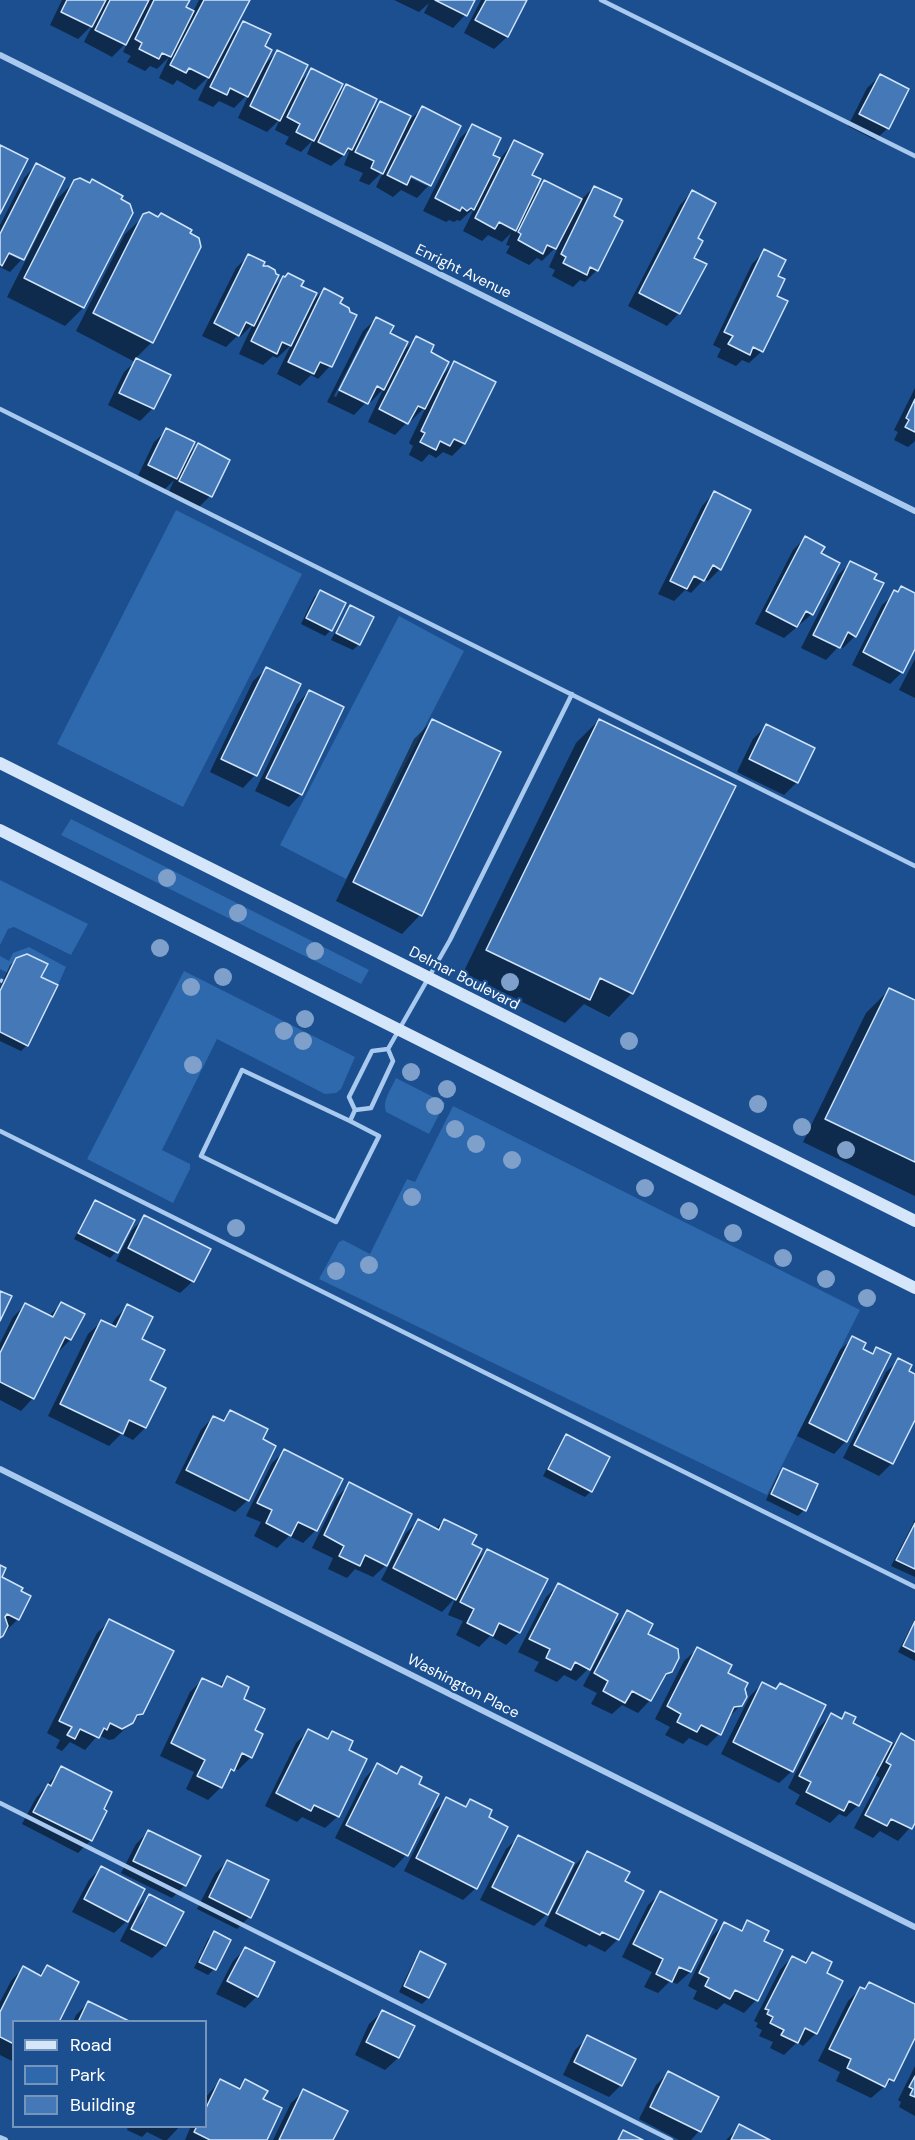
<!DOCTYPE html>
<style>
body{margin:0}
#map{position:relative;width:915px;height:2140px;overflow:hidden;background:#1b4f8f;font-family:"DM Sans",sans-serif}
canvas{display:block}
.legend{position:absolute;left:12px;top:2020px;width:195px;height:108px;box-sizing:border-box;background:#1b4f8f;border:2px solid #7695bc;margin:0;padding:8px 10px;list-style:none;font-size:18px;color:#fff}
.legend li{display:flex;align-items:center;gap:12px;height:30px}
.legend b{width:30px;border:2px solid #7695bc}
</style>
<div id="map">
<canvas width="915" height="2140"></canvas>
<ul class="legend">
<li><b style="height:8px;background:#d6e6fa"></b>Road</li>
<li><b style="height:16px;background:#2e69ad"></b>Park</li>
<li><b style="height:16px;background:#4478b7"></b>Building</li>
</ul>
</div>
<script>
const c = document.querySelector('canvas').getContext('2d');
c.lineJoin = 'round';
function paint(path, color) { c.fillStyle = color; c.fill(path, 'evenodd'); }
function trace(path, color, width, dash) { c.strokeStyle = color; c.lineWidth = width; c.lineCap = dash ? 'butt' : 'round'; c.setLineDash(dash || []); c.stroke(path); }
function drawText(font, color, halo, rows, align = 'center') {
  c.font = font + ' "DM Sans",sans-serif'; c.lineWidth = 4.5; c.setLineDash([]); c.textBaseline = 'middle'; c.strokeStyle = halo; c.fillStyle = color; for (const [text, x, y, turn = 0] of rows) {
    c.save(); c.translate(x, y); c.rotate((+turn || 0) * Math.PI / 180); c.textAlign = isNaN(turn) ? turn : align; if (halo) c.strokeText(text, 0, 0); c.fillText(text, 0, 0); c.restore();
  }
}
const green = new Path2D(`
 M176 510 302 574 183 807 57 744Z
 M399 616 464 651 346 879 280 845Z
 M71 819 369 970 361 984 61 835Z
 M0 880 88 924 71 955 14 927 8 929 0 945Z
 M29 947 66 967 58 985 41 977 47 964 27 954 16 958 8 973 0 969V956L9 961 13 953Z
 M184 971 355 1057 341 1089 336 1093 325 1094 217 1039 162 1150 190 1164V1169L173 1203 87 1159Z
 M396 1078 445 1103 429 1134 386 1112C382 1101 391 1089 396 1078Z
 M453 1106 860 1310 767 1495 319 1279 339 1242 343 1240 370 1254 407 1179 415 1182Z`);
const shadow = new Path2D(`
 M62 0H188L184 8 193 12 199 0H248L230 36 244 23 263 47V66L277 52 297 84 312 70 335 97 346 86 368 115 380 103 405 125 422 108 459 126 429 185 417 198 401 190 393 197 376 187 384 170 369 185 359 181 363 173 344 165 350 150 331 166 307 154 313 140 301 152 285 144 289 137 275 130 280 119 267 132 238 118 250 92 234 108 219 101 213 107 198 100 210 75 195 90 177 80 173 85 159 78 169 57 157 69 150 66 145 71 127 62 131 56 123 52 128 41 112 57 84 42 93 24 78 39 50 25ZM405 172 427 183V186L404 175Z
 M394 0H473L465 15 453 28 424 13 429 3 419 12Z
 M481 0H526L507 37 494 49 464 33Z
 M880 76 888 128 875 140 848 126 867 88Z
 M473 126 491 155 499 160 514 142 530 175 534 192 544 182 581 200 594 187 612 217 597 270 585 282 580 280 573 287 552 276 555 270 549 267 560 243 542 261 537 258 529 265 506 253 510 246 506 245 511 233 502 242 488 235 482 241 463 231 475 207 460 221 457 220 454 222 449 220 446 222 423 211 460 138Z
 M36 165 22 259 10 272 0 267V225L24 178ZM3 248 20 256V260L2 251Z
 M75 181 119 199 131 212 83 308 65 326 7 297 56 200Z
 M692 192V258L679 313 667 326 628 306 680 205Z
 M144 216 188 233 200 247 152 342 135 359 169 376 153 408 140 421 108 405 124 372 135 362 76 331 125 234Z
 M765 251 776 276 775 297 762 351 749 363 742 360 736 366 717 357 721 349 713 345 752 264Z
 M248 256 261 268 270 290 283 278 299 287 310 304 324 290 349 313 355 316 330 366 318 379 311 375 300 386 277 374 291 345 277 358 273 356 263 365 239 354 253 324 240 337 237 336 226 347 202 336 236 268Z
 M376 319 402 352 417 338 429 353 441 377 454 363 464 444 452 456 443 452 436 458 429 454 422 462 409 455 413 446 409 443 427 405 411 421 409 420 395 435 368 422 384 388 371 402 368 400 354 415 327 402 363 331ZM367 331H370L336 397 334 396Z
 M915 388V441L908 447 894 440 898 432 894 430Z
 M167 430 186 457 198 445 210 496 198 508 168 494 174 480 163 491 137 478 154 442Z
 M714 493 720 569 708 581 704 579 691 593 685 590 674 601 658 594 702 506Z
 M805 538 819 554 812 614 784 638 755 624 793 550Z
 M851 562 872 579 855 636 843 648 839 646 826 660 801 648 838 575Z
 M902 588 915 595V646L902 672 890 684 852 665 882 605Z
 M320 591 331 630 325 636 301 624 314 597Z
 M351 607 359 644 353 650 331 640 345 613Z
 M915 659V698L899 690Z
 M266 669 255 775 243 788 210 772 253 681Z
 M309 691 301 794 289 807 255 791 297 704Z
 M433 720 499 753 420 915 402 934 336 901 414 739Z
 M599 720 632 993 609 1017 584 1004 565 1023 463 973 576 743Z
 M766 726 797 782 784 795 737 772 753 739Z
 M17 959 39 978 56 986 27 1045 21 1051 0 1041V987L10 965Z
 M889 990 915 1002V1196L803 1142 866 1013Z
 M96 1202 133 1220 116 1252 110 1258 74 1239 90 1208Z
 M145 1217 193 1281 180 1293 116 1261 132 1230Z
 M61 1304 70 1340 58 1352 56 1351 33 1398 21 1411 0 1400V1343L13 1317 25 1305 49 1316Z
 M127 1306 140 1340 148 1381 145 1428 133 1440 121 1434 109 1446 48 1416 88 1334 101 1322 111 1326 115 1319Z
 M853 1338 861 1350 871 1354 877 1348 846 1441 834 1454 797 1436 840 1350Z
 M899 1360 907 1371 915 1376V1417L892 1463 879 1476 843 1458 886 1372Z
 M230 1412 261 1440 248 1500 235 1512 175 1483 201 1430 213 1417 221 1421Z
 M567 1436 591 1491 585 1497 543 1476 561 1442Z
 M285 1451 316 1530 303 1543 289 1536 277 1548 254 1536 261 1522 246 1516 272 1463Z
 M784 1469 804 1510 798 1516 766 1500 778 1475Z
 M350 1484 386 1565 373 1577 355 1569 347 1578 328 1569 333 1558 312 1548 337 1497Z
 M444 1520 470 1544 472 1565 487 1550 519 1632 506 1645 490 1636 479 1647 456 1635 463 1621 448 1615 456 1597 442 1612 381 1580 406 1533 418 1521 435 1530Z
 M915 1520V1577L891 1566Z
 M0 1578 18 1619 0 1637Z
 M558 1585 591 1666 576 1681 564 1675 557 1682 534 1671 539 1662 518 1652 546 1597Z
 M627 1612 646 1635 671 1671 659 1683 650 1700 638 1713 622 1705 612 1714 591 1704 597 1693 583 1686 615 1625Z
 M915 1619V1661L898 1652Z
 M110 1621 141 1714 114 1739 109 1740 98 1735 85 1750 70 1742 62 1751 56 1748 60 1740 47 1733 97 1633Z
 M697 1649 726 1674 741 1705 728 1718 719 1734 707 1746 689 1738 683 1744 665 1735 670 1727 655 1719 684 1661Z
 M227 1678 242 1700 253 1731 251 1757 238 1770 234 1768 225 1777 221 1787 208 1800 186 1789 194 1772 160 1756 190 1692 203 1679 218 1687Z
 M762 1684 775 1690 780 1685 792 1771 779 1783 721 1754 750 1696Z
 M846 1714 851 1724 887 1750 902 1735 915 1742V1822L898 1841 880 1831 873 1838 854 1828 880 1778 874 1774 858 1805 846 1817 839 1814 830 1823 795 1804 800 1795 788 1788 818 1728 831 1715 840 1720Z
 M308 1731 326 1739 332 1733 347 1751 338 1816 325 1828 302 1817 297 1822 265 1806 296 1743Z
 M377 1765 394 1774 401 1768 417 1785 437 1795 406 1855 394 1868 335 1838 365 1778Z
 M62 1768 91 1840 78 1853 22 1824 36 1798Z
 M447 1799 464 1808 470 1801 476 1888 463 1900 404 1871 434 1811Z
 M148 1832 199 1857 184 1886 172 1898 121 1873 136 1844Z
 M519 1837 547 1914 534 1926 480 1900 506 1849Z
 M588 1852 623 1882 618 1939 605 1952 589 1944 586 1947 544 1926 575 1865Z
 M227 1861 249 1917 237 1929 197 1909 215 1874Z
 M101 1868 127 1921 114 1933 72 1912 89 1880Z
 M661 1893 715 1921 690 1972 677 1984 670 1981 658 1993 644 1987 652 1972 622 1957 648 1905Z
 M149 1896 182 1912 165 1946 152 1958 120 1941 137 1908Z
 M748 1922 762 1942 781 1951 756 2000 744 2013 724 2003 717 2010 693 1999 697 1991 688 1986 712 1936 724 1924 739 1931Z
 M214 1933V1969L208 1975 194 1968 208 1939Z
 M245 1949 257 1996 245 2008 216 1994 233 1961Z
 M421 1953 444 1964 428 1998 422 2004 399 1992 415 1959Z
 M812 1954 825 1974 816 2033 803 2046 797 2042 784 2055 770 2048 773 2042 759 2036 762 2030 756 2027 758 2023 754 2021 780 1970 792 1957 803 1963Z
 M47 1967 14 2022V2062L0 2055V2002L11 1981 23 1968 38 1976Z
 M869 1983 915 2006V2034L892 2080 871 2098 836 2081 840 2072 818 2061 848 2001 860 1989 863 1990Z
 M88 2003 126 2022H73L76 2015Z
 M382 2012 413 2027 398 2058 385 2070 355 2055 369 2024Z
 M588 2037 621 2085 609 2097 563 2075 575 2050Z
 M915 2066V2116L899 2107 901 2102 898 2100Z
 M668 2073 717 2098 699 2131 691 2140H679L639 2119 656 2085Z
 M220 2081 237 2089 245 2081 261 2100 265 2140H185L191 2126H206V2097Z
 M304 2091 331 2140H273L291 2103Z
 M128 2126H180L167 2140H163L147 2132 142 2137 127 2130Z
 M740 2126 767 2140H726Z`);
const building = new Path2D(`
 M67 0H106L92 27 61 12Z
 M110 0H149L126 45 95 30Z
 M154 0H190L186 7 194 11 171 57 162 53 159 59 139 49 142 43 135 39Z
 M204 0H250L209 78 189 68 186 73 170 65Z
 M435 0H475L467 16Z
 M486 0H527L508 37 475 20Z
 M243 21 271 34 265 46 272 50 248 97 230 88 227 95 210 87Z
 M277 50 308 65 280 121 250 106Z
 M311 68 343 84 314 141 296 132 300 124 287 117Z
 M880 74 909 89 889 129 859 114Z
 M346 84 377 99 352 150 348 148 344 155 318 142Z
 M380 101 411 116 383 174 371 168 374 161 355 152Z
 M422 106 461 126 431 186 411 176 407 185 387 175Z
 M472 124 501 138 493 155 500 158 474 210 471 208 467 211 462 207 460 211 435 198Z
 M514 140 543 154 532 175 541 179 516 231 499 222 495 229 475 218Z
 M0 145 28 159 0 214Z
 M36 163 65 178 24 260 9 253 2 266 0 264V234Z
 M80 178 90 183 92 179 123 196 121 199 130 204 133 213 84 308 24 278 74 180Z
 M544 180 582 199 556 249 547 245 543 254 518 240 521 234 518 232Z
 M594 186 622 199 614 216 623 221 598 271 590 267 587 275 563 263 566 257 561 254Z
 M692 190 716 203 698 238 703 241 694 258 707 264 680 314 639 293Z
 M149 212 158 217 161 213 192 230 190 233 199 238 201 247 153 343 93 313 143 214Z
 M764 249 786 260 778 276 785 279 777 296 788 301 763 352 753 347 750 355 728 344 733 336 724 332Z
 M248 254 265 262 263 266H268L275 270 276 274 279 275 254 326 246 322 239 336 214 323Z
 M288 273 304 281 301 286 317 293 291 346 282 342 277 354 251 341 283 276 285 277Z
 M324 288 343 298 340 303 349 308 350 312 357 315 332 367 320 362 314 374 288 362Z
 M376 317 394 326 390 333 408 342 384 390 377 386 368 404 339 390Z
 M416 336 434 345 431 352 449 362 425 409 418 406 408 424 379 409Z
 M136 358 171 375 154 409 119 393Z
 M454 361 496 382 465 444 454 439 450 446 440 441 436 450 420 442 425 433 421 431Z
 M915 399V432L905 427 909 420 906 418Z
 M166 428 195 442 177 479 148 465Z
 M198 443 230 460 212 497 179 481Z
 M714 491 751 510 721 570 713 565 704 581 694 576 687 589 670 581Z
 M805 536 825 547 821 553 840 563 813 615 806 611 797 627 766 611Z
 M850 561 877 574 874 579 884 583 856 637 848 632 840 648 813 635Z
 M901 586 915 593V649L903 673 863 652 894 590 898 592Z
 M320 590 346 603 332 631 306 618Z
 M350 605 374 617 360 645 336 633Z
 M266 667 301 684 257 776 221 759Z
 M309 690 344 707 302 795 266 778Z
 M432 719 501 752 422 916 353 882Z
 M599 719 736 786 633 994 600 978 590 1000 486 950Z
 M766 724 815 748 798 783 749 759Z
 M27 954 48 964 41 977 58 985 28 1046 0 1032V991L16 958Z
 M889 988 915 1000V1162L825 1119Z
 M95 1200 135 1220 118 1253 78 1233Z
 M144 1215 211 1249 194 1282 128 1248Z
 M0 1291 12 1296 0 1321Z
 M61 1302 85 1314 71 1340 65 1337 34 1399 0 1382V1353L25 1303 53 1317Z
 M127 1304 153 1317 142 1339 165 1350 150 1380 166 1388 146 1428 129 1420 123 1434 60 1404 101 1320 116 1327Z
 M852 1336 866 1343 863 1349 873 1354 876 1347 891 1354 847 1442 809 1423Z
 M898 1358 912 1365 909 1371 915 1374V1420L893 1464 854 1445Z
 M230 1410 268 1429 263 1439 276 1446 249 1501 186 1470 213 1416 224 1421Z
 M566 1434 610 1457 592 1492 548 1469Z
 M284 1449 343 1479 317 1531 298 1522 291 1536 266 1523 272 1510 257 1503Z
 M783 1468 818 1484 806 1511 771 1494Z
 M349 1482 412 1514 387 1566 365 1555 360 1566 339 1556 344 1546 324 1535Z
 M418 1519 439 1530 444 1519 477 1535 472 1544 482 1549 456 1600 393 1568Z
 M915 1523V1569L896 1560Z
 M487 1549 548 1579 520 1633 499 1623 493 1636 467 1623 474 1609 460 1602Z
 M0 1565 6 1568 2 1577 23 1588 21 1591 31 1596 19 1620 7 1614 5 1617 8 1626 3 1636 0 1638Z
 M558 1583 618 1614 590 1670 575 1662 571 1670 546 1658 550 1649 529 1639Z
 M627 1610 653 1624 648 1634 678 1649 679 1658 672 1672 666 1674 651 1701 632 1691 625 1703 603 1691 608 1681 594 1673Z
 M109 1619 174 1651 143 1714 137 1715 133 1723 122 1729 110 1723 107 1730 104 1728 99 1738 80 1729 75 1739 67 1735 72 1727 59 1721Z
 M915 1621V1652L903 1646Z
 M697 1647 732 1665 728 1673 748 1683 745 1689 747 1697 742 1706 734 1707 721 1735 701 1725 697 1732 677 1722 681 1714 667 1706Z
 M227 1676 249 1687 244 1699 265 1709 255 1730 263 1734 252 1758 242 1753 234 1771 231 1769 222 1788 197 1776 205 1760 171 1743 202 1678 222 1687Z
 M762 1682 776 1689 780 1683 826 1705 793 1772 733 1742Z
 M845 1712 856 1717 853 1723 892 1743 859 1806 849 1801 844 1811 806 1792 811 1782 799 1776 831 1713 842 1719Z
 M308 1729 328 1739 332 1731 353 1741 349 1750 367 1759 339 1817 314 1805 311 1811 276 1793Z
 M901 1733 915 1741V1823L912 1829 891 1819 887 1826 865 1815 891 1765 886 1762Z
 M377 1763 397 1774 401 1766 422 1777 419 1784 439 1794 408 1856 346 1825Z
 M61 1766 112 1792 104 1809 107 1811 92 1841 33 1812 48 1784 51 1786Z
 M446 1797 466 1807 470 1799 492 1810 489 1817 508 1827 477 1889 416 1858Z
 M148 1830 201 1856 186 1886 133 1861Z
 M518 1835 574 1863 548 1915 492 1887Z
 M587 1851 630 1872 625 1881 644 1891 619 1940 602 1932 600 1935 556 1913Z
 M227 1860 269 1880 251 1918 209 1897Z
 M101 1866 145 1889 128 1922 84 1899Z
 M660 1891 717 1920 691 1972 679 1967 672 1982 656 1974 663 1959 633 1944Z
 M149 1894 184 1912 166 1946 131 1929Z
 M747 1920 769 1931 764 1941 783 1950 758 2001 735 1990 730 1999 705 1986 709 1978 699 1973 724 1922 742 1931Z
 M214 1931 231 1940 216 1970 199 1962Z
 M245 1947 275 1962 258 1997 227 1981Z
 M420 1951 446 1964 429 1998 404 1986Z
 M812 1952 832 1962 827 1973 843 1981 817 2034 805 2028 798 2043 781 2035 784 2030 770 2023 773 2017 767 2014 769 2010 765 2009 792 1956 806 1963Z
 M47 1965 79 1982 59 2022H14V2044L0 2037V2012L23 1966 41 1976Z
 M869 1982 915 2004V2038L894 2081 889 2079 885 2087 847 2068 851 2059 829 2049 860 1987 865 1989Z
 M88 2001 129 2021 78 2022Z
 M382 2010 415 2026 399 2058 366 2042Z
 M587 2035 636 2059 622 2086 574 2062Z
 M668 2071 719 2097 701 2132 650 2107Z
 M915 2076V2097L910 2095 913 2089 909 2087Z
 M220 2079 240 2089 245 2079 268 2091 263 2099 282 2108 267 2140H210L194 2132 197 2126H206V2108Z
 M303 2089 348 2111 333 2140H279Z
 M739 2124 770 2140H731Z
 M623 2130 643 2140H618Z`);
const path = new Path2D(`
 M0 980 4 982`);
const service = new Path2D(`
 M601 0 915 156
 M0 409 915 866
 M388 1049 450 940 572 694
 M355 1110 349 1097 372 1051 388 1049
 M355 1110 371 1108 393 1061 388 1049
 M350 1121 379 1136 336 1222 201 1156 242 1070 350 1121 355 1110
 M0 1131 915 1587
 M0 1803 671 2140`);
const minor = new Path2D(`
 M0 55 915 511
 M0 1469 915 1927
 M0 2138 5 2140`);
const secondary = new Path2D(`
 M0 763 915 1221
 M0 830 915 1288`);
const trees = [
 [167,878],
 [238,913],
 [160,948],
 [315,951],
 [223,977],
 [510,982],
 [191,987],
 [305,1019],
 [284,1031],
 [303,1041],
 [629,1041],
 [193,1065],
 [411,1072],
 [447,1089],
 [758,1104],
 [435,1106],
 [802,1127],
 [455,1129],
 [476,1144],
 [846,1150],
 [512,1160],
 [645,1188],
 [412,1197],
 [689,1211],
 [236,1228],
 [733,1233],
 [783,1258],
 [369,1265],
 [336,1271],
 [826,1279],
 [867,1298]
];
const streetNames = [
 ["Enright Avenue",463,272,26],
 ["Delmar Boulevard",464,979,27],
 ["Washington Place",463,1687,27]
];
paint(green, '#2e69ad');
paint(shadow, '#0007');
paint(building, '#4478b7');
trace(building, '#cfe3fa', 1.5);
trace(path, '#a9c9ee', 4, [3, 4.5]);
trace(service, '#a9c9ee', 4.5);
trace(minor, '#a9c9ee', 6);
trace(secondary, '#d6e6fa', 12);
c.fillStyle = '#7ea0ca';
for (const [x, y] of trees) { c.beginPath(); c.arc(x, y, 9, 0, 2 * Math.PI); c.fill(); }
drawText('15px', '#fff', '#1b4f8f', streetNames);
</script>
